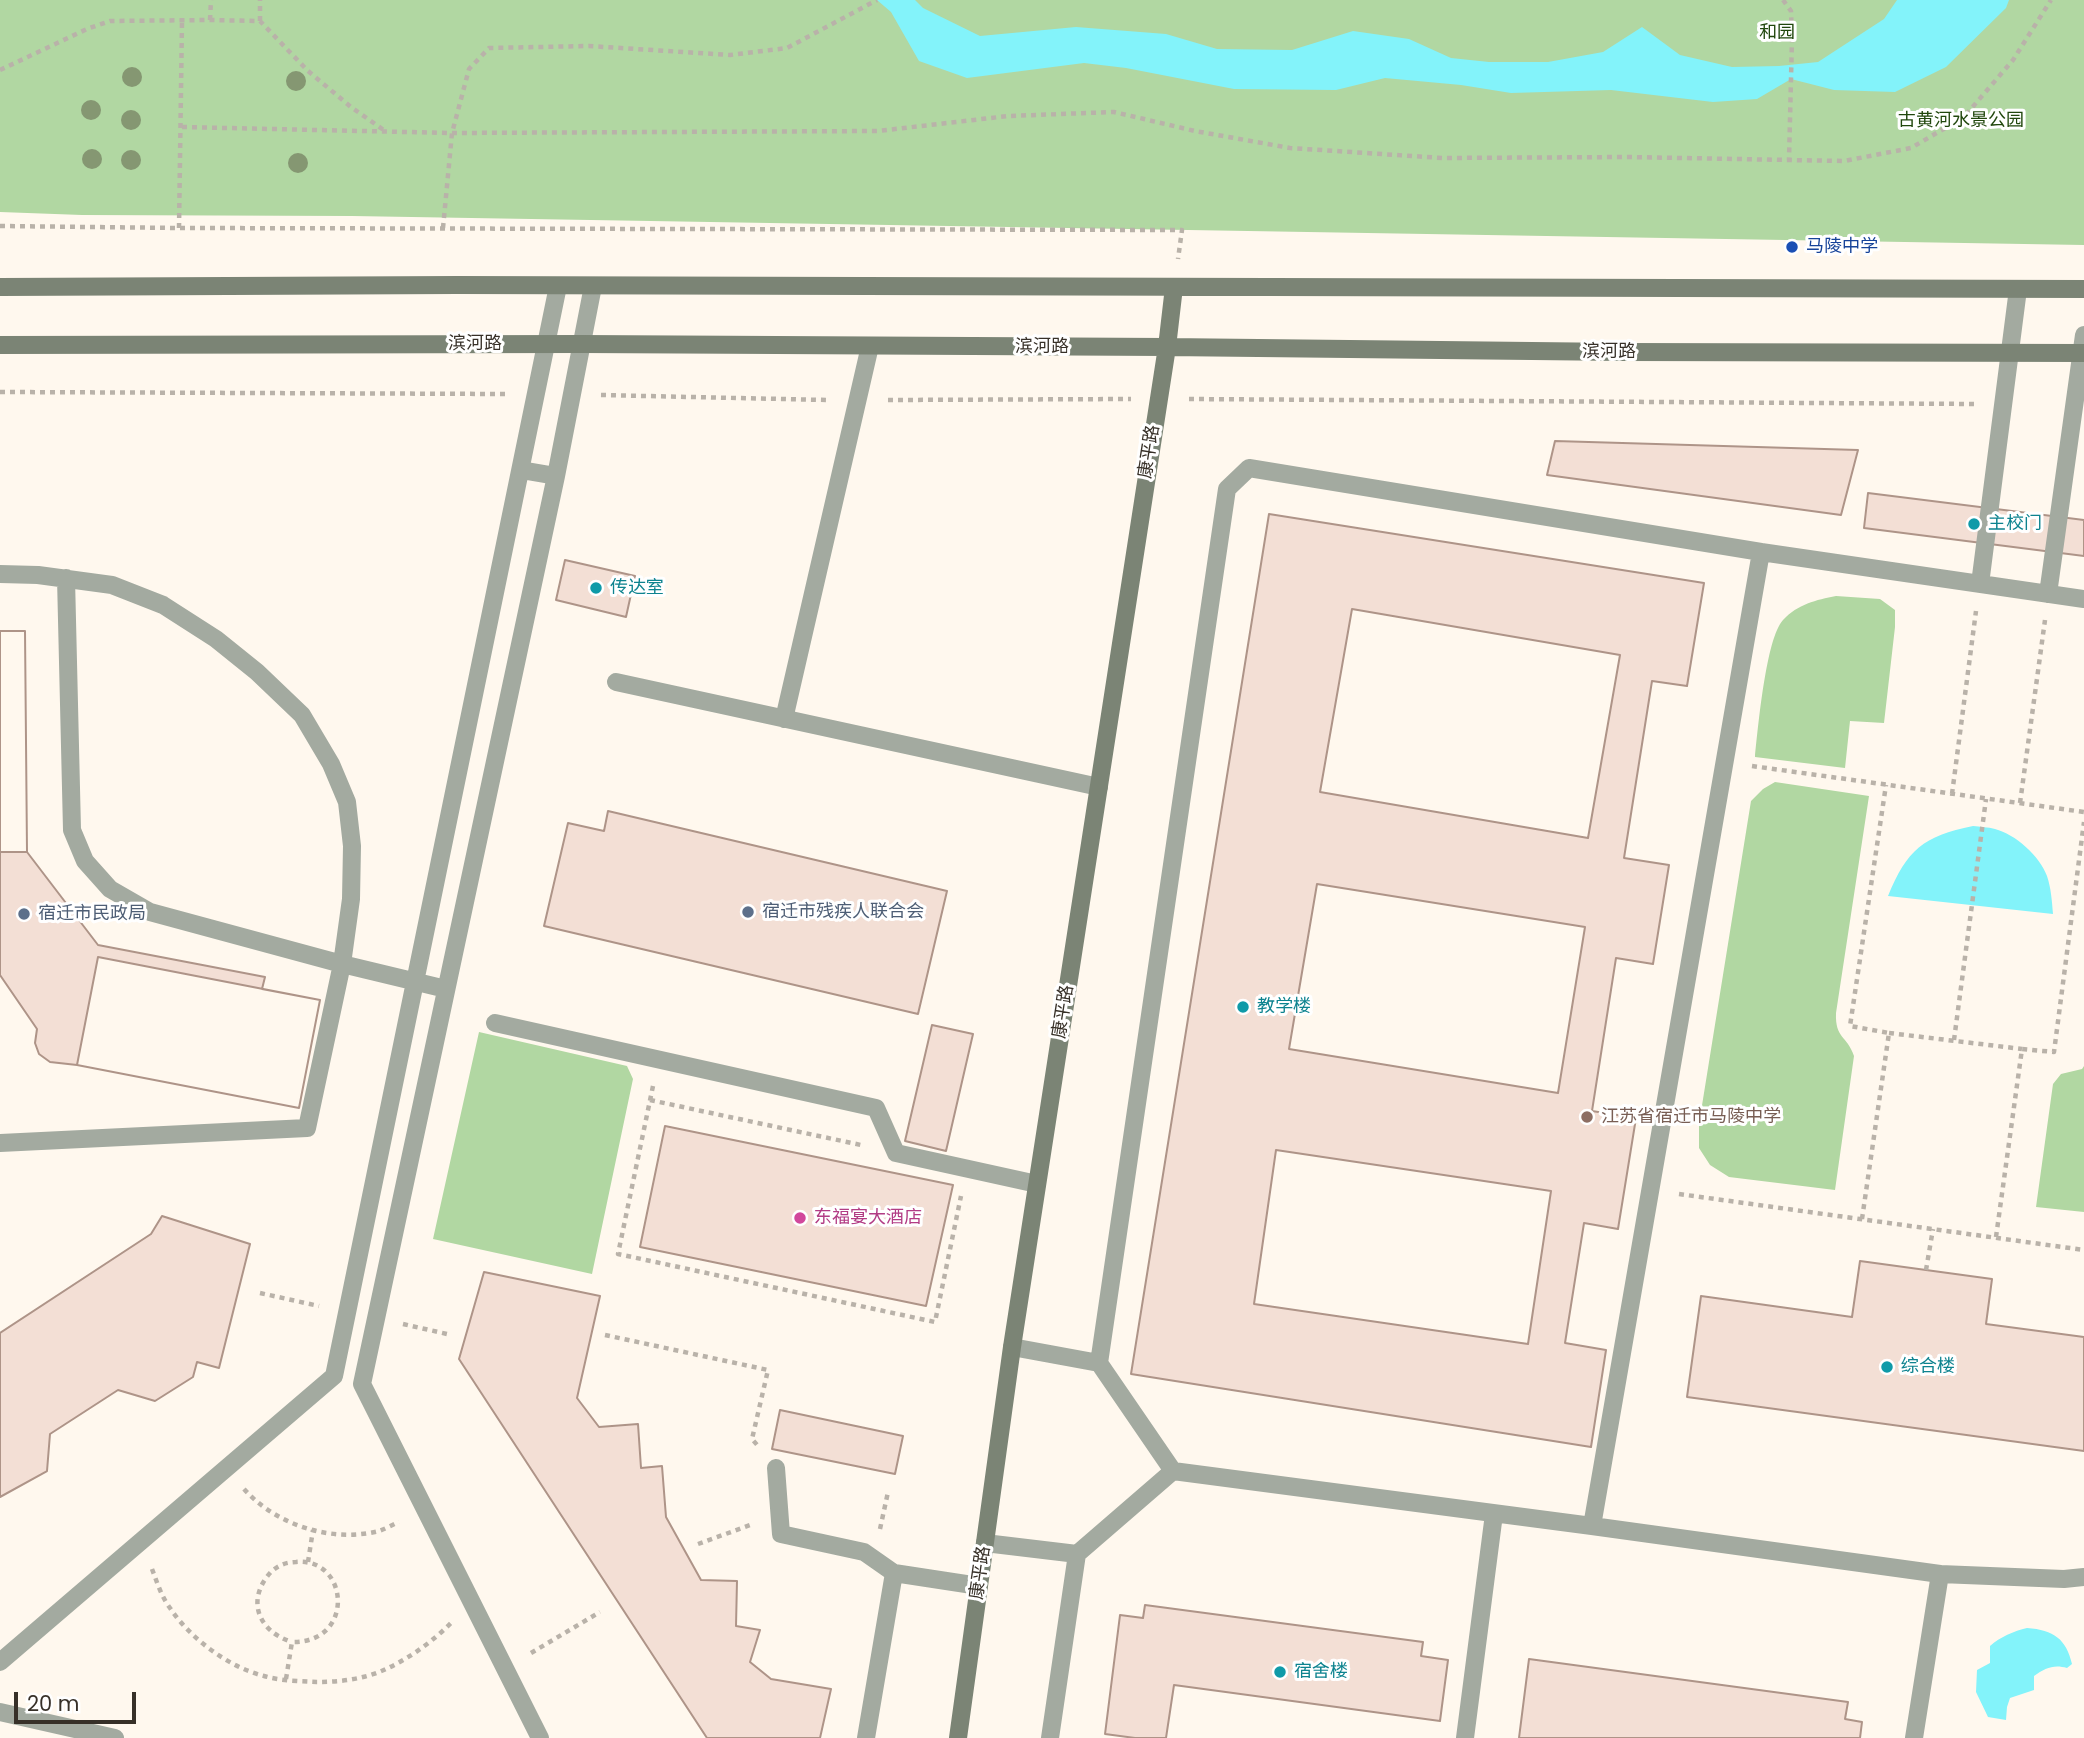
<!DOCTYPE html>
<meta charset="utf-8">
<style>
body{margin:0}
#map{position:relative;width:2084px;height:1738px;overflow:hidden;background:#fff8ee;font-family:Poppins,sans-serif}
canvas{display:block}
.scale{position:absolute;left:14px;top:1692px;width:122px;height:32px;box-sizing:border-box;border:4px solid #373028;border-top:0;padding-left:9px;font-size:21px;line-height:24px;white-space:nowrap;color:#373028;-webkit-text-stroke:5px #fff;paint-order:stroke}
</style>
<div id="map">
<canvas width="2084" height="1738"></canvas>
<div class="scale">20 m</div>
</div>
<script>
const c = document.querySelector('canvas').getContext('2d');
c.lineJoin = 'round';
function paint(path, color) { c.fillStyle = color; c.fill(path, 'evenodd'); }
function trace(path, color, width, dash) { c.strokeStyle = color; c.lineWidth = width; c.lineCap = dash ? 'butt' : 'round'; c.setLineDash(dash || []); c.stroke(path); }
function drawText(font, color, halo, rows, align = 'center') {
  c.font = font + ' Poppins,"Noto Sans SC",sans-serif'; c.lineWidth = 6; c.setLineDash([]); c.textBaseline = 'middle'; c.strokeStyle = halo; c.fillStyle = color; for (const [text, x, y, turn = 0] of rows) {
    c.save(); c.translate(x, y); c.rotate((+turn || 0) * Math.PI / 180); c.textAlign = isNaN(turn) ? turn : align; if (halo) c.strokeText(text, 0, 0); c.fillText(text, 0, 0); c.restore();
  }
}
const green = new Path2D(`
 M0 0H2084V245L352 216 82 215 0 212Z
 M1836 596 1880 599 1895 610V627L1884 723 1850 721 1845 768 1755 757C1758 729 1766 638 1783 620 1798 604 1816 600 1836 596Z
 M1775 782 1869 796 1836 1013C1835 1039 1847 1035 1854 1056L1835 1190 1729 1177 1710 1165 1699 1148V1124L1751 801 1763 789Z
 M479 1032 627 1066 633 1079 592 1274 433 1239Z
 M2084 1066V1212L2036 1207 2053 1084 2061 1074 2082 1069Z`);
const water = new Path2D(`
 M877 0H915L923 8 980 36 1076 27 1166 34 1217 49 1292 50 1353 31 1409 39 1451 58 1489 62H1548L1603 52 1642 27 1680 55 1732 67 1779 66 1818 62 1884 19 1897 0H2009L2006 8 1946 67 1895 92 1834 90 1791 79 1757 99 1713 102 1611 90 1511 93 1461 85 1385 78 1336 90 1234 89 1126 68 1084 63 967 78 919 61 891 12Z
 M1973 826C1980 827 1988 827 1995 829 2015 834 2040 856 2047 876 2051 888 2052 901 2053 914L1888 896C1907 850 1923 836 1973 826Z
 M2027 1628C2054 1630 2066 1639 2072 1664L2067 1668C2054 1664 2045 1668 2034 1676V1690L2010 1698 2007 1707 2006 1720 1988 1717 1976 1692 1977 1670 1990 1663V1646C2000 1637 2014 1631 2027 1628Z`);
const building = new Path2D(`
 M1555 441 1858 450 1841 515 1547 475Z
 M1868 493 2084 520V556L1864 528Z
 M1269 514 1704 583 1687 686 1652 681 1624 858 1669 865 1653 964 1616 958 1592 1111 1636 1118 1618 1229 1584 1223 1565 1343 1606 1350 1591 1447 1131 1374ZM1352 609 1620 655 1588 838 1320 792ZM1317 884 1585 927 1558 1093 1289 1049ZM1276 1150 1551 1191 1528 1344 1254 1304Z
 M565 560 635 576 626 617 556 600Z
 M0 631H25L27 852 98 945 265 977 262 989 320 1000 299 1108 77 1065 50 1062 39 1054 35 1043 37 1029 0 975Z
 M0 631H25L27 852H0Z
 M608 811 947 891 918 1014 544 926 568 823 604 831Z
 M98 957 320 1000 299 1108 77 1065Z
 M932 1025 973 1034 946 1151 905 1141Z
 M665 1126 953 1185 926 1306 640 1247Z
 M162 1216 250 1244 219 1368 197 1362 193 1377 155 1401 118 1390 50 1434 47 1471 0 1497V1333L151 1234Z
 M1860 1261 1992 1279 1986 1324 2084 1337V1451L1687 1397 1701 1296 1852 1317Z
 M484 1272 600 1296 577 1398 599 1427 638 1424 641 1468 662 1466 666 1517 701 1580 737 1581 736 1626 760 1630 750 1662 771 1679 831 1689 820 1738H707L459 1359Z
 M780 1410 903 1436 895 1474 772 1449Z
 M1145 1605 1423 1642 1421 1656 1448 1660 1440 1721 1174 1685 1166 1738H1135L1105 1734 1120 1615 1143 1618Z
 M1529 1659 1848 1702 1845 1719 1862 1722 1860 1738H1519Z`);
const path = new Path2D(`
 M1783 0 1791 11 1792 38 1789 160
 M210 20 211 0
 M260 21V0
 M0 70 87 29 110 21 210 20 260 21 308 71 351 107 385 131
 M182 127 452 133 878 131 1008 116 1114 112 1195 131 1290 148 1442 158 1628 157 1844 161 1911 148 1964 117 2013 60 2051 0
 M0 226 179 228 1182 230 1178 259
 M179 228 182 21
 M443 228 452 133 469 69 489 48 589 46 730 55 787 48 877 0
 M0 392 505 394
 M601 395 827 400
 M1189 399 1975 404
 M888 400 1131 399
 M1752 766 2084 812
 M1952 794 1976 611
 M2020 803 2045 620
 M1889 1033 2022 1049
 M1954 1040 1986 799
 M653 1086 618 1254 935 1322 961 1196
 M650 1100 861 1145
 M1679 1194 2084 1250
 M1862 1219 1889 1033 1850 1026 1886 785
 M1996 1237 2022 1049 2054 1052 2084 822
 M1926 1270 1933 1229
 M260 1293 319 1306
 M403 1324 447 1334
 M605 1335 768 1370 752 1439 758 1446
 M244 1489C276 1525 331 1543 379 1531 385 1529 392 1525 399 1522
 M880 1529 888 1492
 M698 1544 753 1524
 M308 1562 313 1530
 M152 1569C157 1582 161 1596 170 1608 190 1638 228 1667 264 1676 281 1681 300 1681 317 1682 340 1682 365 1679 386 1669 410 1658 433 1641 451 1623
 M531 1653 600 1612
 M286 1679 292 1642C356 1643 349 1557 296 1562 287 1562 278 1565 271 1572 246 1599 257 1631 292 1642`);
const lane = new Path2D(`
 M521 470 556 476
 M0 574 38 575 112 585 163 605 216 639 257 672 302 715 331 764 347 802 352 846 351 899 342 964 307 1128 0 1143
 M66 578 72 830 85 861 110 889 150 912 342 964 446 989
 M1980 584 2018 289
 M2048 594 2084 335
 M616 682 1099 787
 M784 719 870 346
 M495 1023 876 1108 896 1153 1037 1184
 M1012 1347 1099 1363
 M776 1468 781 1534 864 1552 894 1573 866 1738
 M1173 1471 1592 1526 1761 552 2084 599
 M1592 1526 1940 1574 2064 1579 2084 1577
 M985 1543 1077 1554
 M894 1573 979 1586
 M0 1662 334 1376 558 286
 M0 1712 115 1738
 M540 1738 362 1384 556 476 593 286
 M1050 1738 1077 1554 1173 1471 1099 1363 1227 489 1249 468 1761 552
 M1465 1738 1494 1514
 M1914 1738 1940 1574`);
const secondary = new Path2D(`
 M0 287 457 285 2084 289
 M0 345 581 344 1167 347 1623 352 2084 353
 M958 1738 1012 1347 1167 347 1174 287`);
const trees = [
 [132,77],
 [296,81],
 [91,110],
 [131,120],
 [92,159],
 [131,160],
 [298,163]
];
const markers = [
 [1792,247,7,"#1a4fb4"],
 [1974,524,7,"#0f9aa8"],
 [596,588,7,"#0f9aa8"],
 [748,912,7,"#5c6f8a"],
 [24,914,7,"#5c6f8a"],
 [1243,1007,7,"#0f9aa8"],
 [1587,1117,7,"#8d6e63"],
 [800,1218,7,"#d1479c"],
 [1887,1367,7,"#0f9aa8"],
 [1280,1672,7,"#0f9aa8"]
];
const parkNames = [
 ["和园",1777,33],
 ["古黄河水景公园",1961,121]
];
const transitNames = [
 ["马陵中学",1806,247]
];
const streetNames = [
 ["滨河路",475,344],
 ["滨河路",1042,347],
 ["滨河路",1609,352],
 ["康平路",1150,452,-81],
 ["康平路",1064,1012,-81],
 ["康平路",981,1573,-82]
];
const cultureNames = [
 ["主校门",1988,524],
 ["传达室",610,588],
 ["教学楼",1257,1007],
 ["综合楼",1901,1367],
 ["宿舍楼",1294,1672]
];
const serviceNames = [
 ["宿迁市残疾人联合会",762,912],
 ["宿迁市民政局",38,914]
];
const educationNames = [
 ["江苏省宿迁市马陵中学",1601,1117]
];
const hotelNames = [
 ["东福宴大酒店",814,1218]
];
paint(green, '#b1d7a2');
paint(water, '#83f3fa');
paint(building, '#f3dfd5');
trace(building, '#ae9488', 2);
trace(path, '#b9b2a9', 4.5, [5, 5]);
trace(lane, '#a3aaa0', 18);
trace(secondary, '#7b8475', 18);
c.fillStyle = '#859772';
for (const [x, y] of trees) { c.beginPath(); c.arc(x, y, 10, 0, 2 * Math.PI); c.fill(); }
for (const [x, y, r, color] of markers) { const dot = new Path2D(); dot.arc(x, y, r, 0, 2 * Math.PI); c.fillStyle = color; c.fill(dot); trace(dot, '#fff', 2.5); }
drawText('18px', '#21470d', '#fff', parkNames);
drawText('18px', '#164399', '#fff', transitNames, 'left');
drawText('18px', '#373028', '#fff', streetNames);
drawText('18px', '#0d838f', '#fff', cultureNames, 'left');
drawText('18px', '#4e5e75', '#fff', serviceNames, 'left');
drawText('18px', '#785e54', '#fff', educationNames, 'left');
drawText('18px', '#b23c85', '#fff', hotelNames, 'left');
</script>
